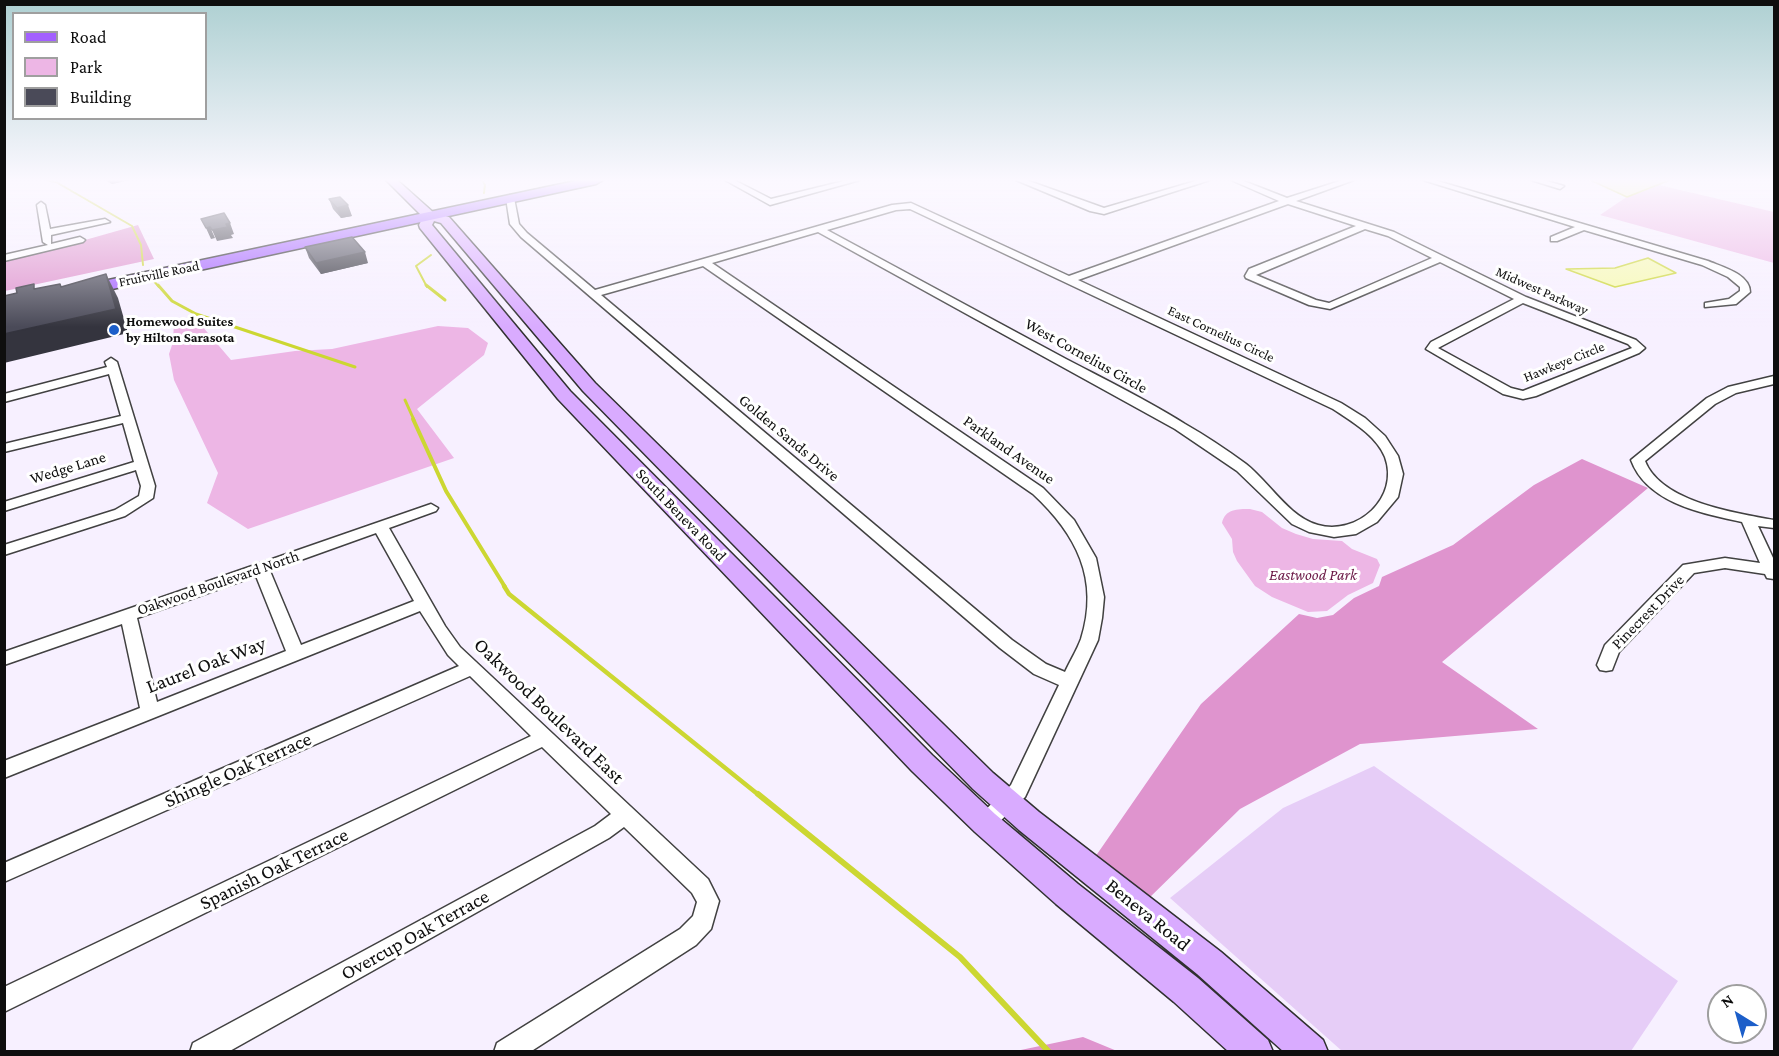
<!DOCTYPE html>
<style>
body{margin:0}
#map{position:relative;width:1779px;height:1056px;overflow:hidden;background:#f7f0ff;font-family:"Crimson Pro",serif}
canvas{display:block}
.frame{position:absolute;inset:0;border:6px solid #0e0e0e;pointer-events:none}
.legend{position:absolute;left:12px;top:12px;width:195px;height:108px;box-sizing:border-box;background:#fff;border:2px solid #9f9f9f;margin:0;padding:8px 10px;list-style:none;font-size:18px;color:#0e0e0e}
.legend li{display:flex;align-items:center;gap:12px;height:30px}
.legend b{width:30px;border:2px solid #9f9f9f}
.north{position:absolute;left:1707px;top:984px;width:60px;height:60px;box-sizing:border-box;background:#fff;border:2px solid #9f9f9f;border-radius:50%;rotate:323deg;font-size:16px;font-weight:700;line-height:24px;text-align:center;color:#0e0e0e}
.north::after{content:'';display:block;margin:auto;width:21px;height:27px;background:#1c5ec9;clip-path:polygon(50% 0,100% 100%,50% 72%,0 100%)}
</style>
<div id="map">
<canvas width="1779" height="1056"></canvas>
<div class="frame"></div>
<ul class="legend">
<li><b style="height:8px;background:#a360ff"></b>Road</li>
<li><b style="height:16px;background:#edb6e5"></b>Park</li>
<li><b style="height:16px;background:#4a4a58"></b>Building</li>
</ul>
<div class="north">N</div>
</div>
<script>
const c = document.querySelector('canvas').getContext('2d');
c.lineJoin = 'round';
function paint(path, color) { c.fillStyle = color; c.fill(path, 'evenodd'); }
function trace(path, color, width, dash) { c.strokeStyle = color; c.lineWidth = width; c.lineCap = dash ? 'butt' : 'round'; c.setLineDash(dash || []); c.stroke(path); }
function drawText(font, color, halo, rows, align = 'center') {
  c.font = font + ' "Crimson Pro",serif'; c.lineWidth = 6; c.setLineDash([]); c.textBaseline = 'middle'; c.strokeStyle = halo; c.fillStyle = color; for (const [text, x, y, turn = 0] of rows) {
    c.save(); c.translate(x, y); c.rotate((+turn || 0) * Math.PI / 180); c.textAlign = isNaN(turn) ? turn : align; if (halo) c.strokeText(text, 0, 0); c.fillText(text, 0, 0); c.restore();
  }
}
const farmland = new Path2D(`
 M1374 766 1678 981 1631 1051H1342L1170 898 1283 808Z`);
const green = new Path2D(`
 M1659 185 1774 212V263L1600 215 1625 198Z
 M196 319 231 360 295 351 332 349 438 326 468 328 488 343 484 355 417 409 454 458 248 529 207 503 218 473 174 380 169 354 173 342 174 321Z
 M1250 509 1262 512 1282 528 1296 534 1313 539 1342 541 1352 549 1377 559 1380 565 1373 583 1348 595 1327 611 1308 612 1272 597 1255 586 1237 561 1233 552 1232 539 1222 523C1225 509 1237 509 1250 509Z`);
const forest = new Path2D(`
 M138 225 154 259 5 291 4 259 85 240Z
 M1582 459 1648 488 1442 662 1538 729 1360 744 1240 809 1145 902 1093 860 1201 704 1299 614 1317 618 1333 615 1354 598 1379 586 1382 577 1453 545 1534 485Z
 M1083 1037 1117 1051H1016Z`);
const water = new Path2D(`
 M1590 180H1670L1627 197Z
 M1648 258 1676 273 1615 287 1566 269 1615 268Z`);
const streamFar4 = new Path2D(`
 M47 180 56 182 132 226 141 245 143 265
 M482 180 485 185 484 193
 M152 279 159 287
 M427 287 416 266 431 255`);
const streamFar3 = new Path2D(`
 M158 285 172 301 196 314 355 367
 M426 285 445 300
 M405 400 414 420`);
const streamFar2 = new Path2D(`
 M413 419 446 491 505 587`);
const streamFar1 = new Path2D(`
 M504 586 509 594 760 796`);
const stream = new Path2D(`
 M758 794 960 957 1049 1052`);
const minor = new Path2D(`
 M725 180H734L771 199 848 180H860L770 205Z
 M1016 180H1026L1104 208 1199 180H1210L1104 214 1090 211Z
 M1231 180H1241L1287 198 1343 180H1354L1296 201 1394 232 1526 297 1636 340 1645 348 1639 353 1536 396 1523 399 1503 394 1426 349 1431 342 1514 299 1440 262 1330 309 1309 305 1246 278 1245 276 1249 269 1356 226 1288 204 1078 280 1341 403 1365 418 1385 436 1398 456 1403 474 1398 497 1377 522 1356 534 1334 537 1309 532 1292 524 1237 471 1175 429 818 232 712 263 1043 488 1074 520 1096 558 1104 597 1102 618 1098 640 1025 797 992 829 985 832 978 829 975 823 978 817 1011 785 1059 685 1034 674 1000 648 521 237 510 224 506 198 510 195 514 198 519 224 527 233 595 290 892 205 911 203 1069 276 1279 201ZM910 209 1333 409C1351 421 1376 435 1385 457 1400 498 1357 536 1318 525 1289 517 1269 482 1246 464 1227 450 1206 436 1185 424 1147 400 1106 380 1066 359 986 316 907 273 827 230L896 210ZM1365 229 1388 236 1432 258 1329 303 1316 300 1256 275ZM703 266 1033 494C1076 534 1100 579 1081 639 1077 650 1070 661 1065 672L1046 664 1012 640 601 295ZM1523 303 1628 344 1632 348 1523 391 1511 388 1438 348Z
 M1423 180H1434L1708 261C1722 267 1750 274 1750 292L1736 304 1705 307V303L1729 299 1740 291V287L1728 277 1702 265 1584 230 1557 241H1551V237L1575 227Z
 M1531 180H1543L1564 186 1560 189Z
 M41 202 45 205 50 229 105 219 110 222 51 235V244L80 237 85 240 83 242 4 261V255L48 245 43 242 37 205Z
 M111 358 117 362 155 486 153 498 125 516 4 555V545L115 510 139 496 141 486 136 470 4 511V502L134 462 123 423 4 452V444L121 416 109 374 4 402V394L107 367 105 362Z
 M1774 376V384L1736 393 1715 404 1645 461C1661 502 1735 513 1774 520V528L1758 526 1774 560V579L1767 578 1765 574 1725 568 1694 573 1619 652 1612 670 1606 671 1600 670 1597 665 1605 645 1683 565 1725 558 1760 563 1742 522C1701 513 1647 503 1631 460L1707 398 1728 387Z
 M431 504 438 508 436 511 389 528 445 626 460 647 708 879 719 901 711 929 696 945 530 1052H494L497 1043 680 929 693 916 697 902 692 893 624 827 609 838 228 1052H190L193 1043 595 826 611 814 542 747 4 1012V987L531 736 470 676 4 882V863L459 666 448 655 420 611 4 778V761L140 708 122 624 4 665V652ZM376 533 414 601 301 645 270 571ZM256 576 286 651 157 702 137 618Z`);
const secondary = new Path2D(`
 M386 180H397L434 213 449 217 595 383 993 773 1039 812 1221 952 1323 1040 1328 1052H1284L1197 974 1019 830 973 789 583 391 441 223 434 221 432 225 570 391 932 755 995 814 1078 884 1198 978 1268 1040 1273 1052H1229L1174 1002 1056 904 975 832 912 771 558 399 420 228 419 225 423 217Z`);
const primary = new Path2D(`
 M580 180H603L596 184 80 296 72 291 80 286Z`);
const wall = new Path2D(`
 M105 180H129L112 184Z
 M329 199 352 216 341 218 333 209Z
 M305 247 368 263 321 274 309 258Z`);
const shadedWall = new Path2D(`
 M110 180H129L112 184Z
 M348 205 352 216 341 218 337 208Z
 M230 223 234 234 231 235 233 238 217 241 212 230Z
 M210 227 215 238 211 239 206 228Z
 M365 252 368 263 321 274 316 263Z
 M106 274 118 298 128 333 4 363V334Z`);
const building = new Path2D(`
 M340 197 348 205 337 208 329 199Z
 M224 213 230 223 226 224 228 227 212 230 210 227 206 228 201 219Z
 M352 237 365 252 316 263 305 247Z
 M106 274 116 309 4 334V296L17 293 16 288 34 284V289L60 284 61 287Z`);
const markers = [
 [114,330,6,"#1c5ec9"]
];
const farStreetnames = [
 ["Fruitville Road",159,274,-12],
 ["Midwest Parkway",1542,291,24],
 ["East Cornelius Circle",1221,334,25],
 ["Hawkeye Circle",1564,362,-22]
];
const farPoinames = [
 ["Homewood Suites",126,322],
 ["by Hilton Sarasota",126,338]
];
const streetNames = [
 ["West Cornelius Circle",1086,356,29],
 ["Golden Sands Drive",789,438,40],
 ["Parkland Avenue",1009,450,35],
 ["Wedge Lane",68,468,-17],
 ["South Beneva Road",681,515,46],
 ["Oakwood Boulevard North",218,583,-19],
 ["Pinecrest Drive",1648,612,-46]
];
const parkNames = [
 ["Eastwood Park",1313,575]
];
const nearStreetnames = [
 ["Laurel Oak Way",206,665,-21],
 ["Oakwood Boulevard East",549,711,44],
 ["Shingle Oak Terrace",238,770,-24],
 ["Spanish Oak Terrace",274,869,-26],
 ["Beneva Road",1148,915,39],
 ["Overcup Oak Terrace",415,935,-29]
];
paint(farmland, '#e6cdf7');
paint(green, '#edb6e5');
paint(forest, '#df94ce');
paint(water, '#f7fab0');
trace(water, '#ccd732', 1.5);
trace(streamFar4, '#ccd732', 2);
trace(streamFar3, '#ccd732', 3);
trace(streamFar2, '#ccd732', 4);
trace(streamFar1, '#ccd732', 4.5);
trace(stream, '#ccd732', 6);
trace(minor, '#414141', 3);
trace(secondary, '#303030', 3);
trace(primary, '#1f1f1f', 3);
paint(minor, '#fff');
paint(secondary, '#d9abff');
paint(primary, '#a360ff');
paint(wall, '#40404c');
paint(shadedWall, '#34343e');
paint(building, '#4a4a58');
trace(building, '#34343e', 1.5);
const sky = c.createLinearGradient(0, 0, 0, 327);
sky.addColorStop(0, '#aed0d2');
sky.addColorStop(0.55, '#fbf8ff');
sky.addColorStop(1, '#fbf8ff00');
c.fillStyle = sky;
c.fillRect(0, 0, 1779, 327);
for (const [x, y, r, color] of markers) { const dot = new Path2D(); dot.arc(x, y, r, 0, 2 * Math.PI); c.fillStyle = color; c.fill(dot); trace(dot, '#fff', 2); }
drawText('14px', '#0e0e0e', '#fff', farStreetnames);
drawText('bold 14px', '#0e0e0e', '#fff', farPoinames, 'left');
drawText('16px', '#0e0e0e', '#fff', streetNames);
drawText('italic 16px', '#6b1946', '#fff', parkNames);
drawText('20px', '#0e0e0e', '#fff', nearStreetnames);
</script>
